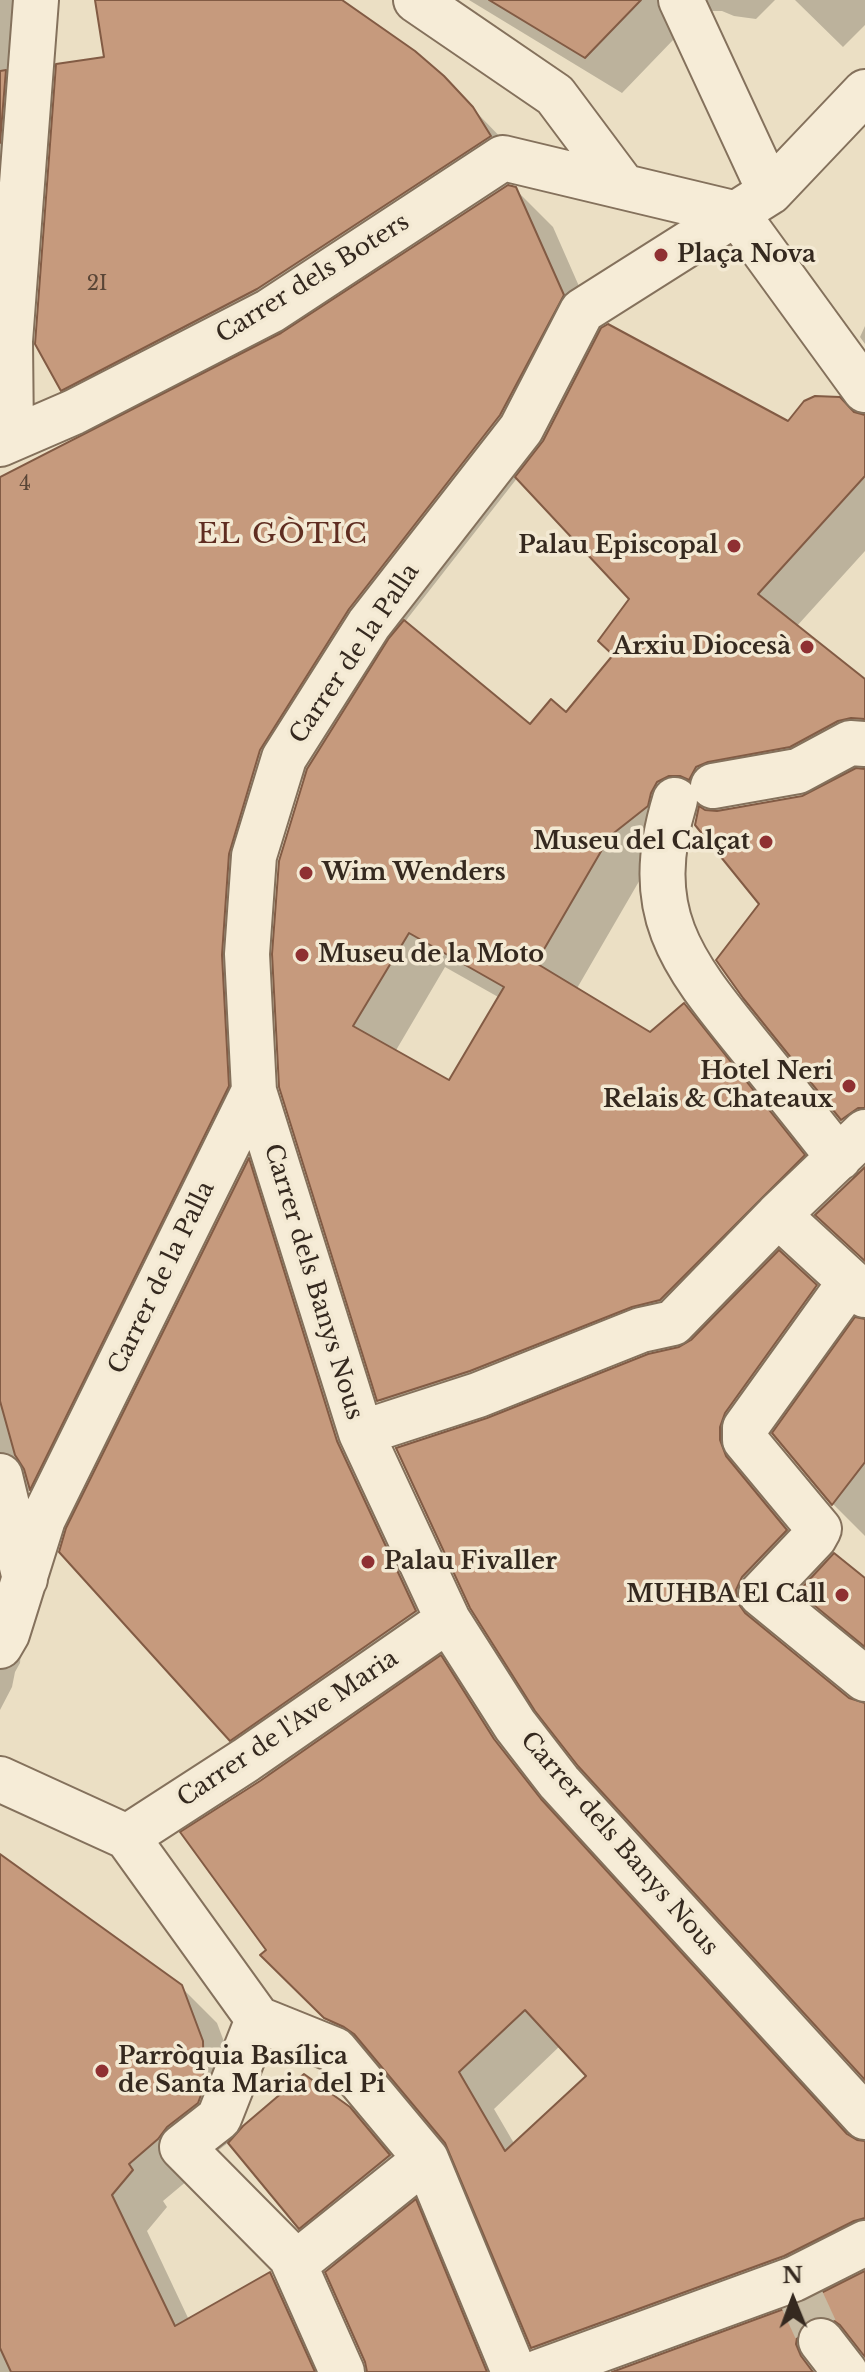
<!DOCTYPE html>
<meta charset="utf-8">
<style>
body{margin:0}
#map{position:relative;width:865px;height:2372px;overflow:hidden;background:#ebdfc4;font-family:"Libre Baskerville",serif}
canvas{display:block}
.north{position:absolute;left:753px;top:2260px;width:80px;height:80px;-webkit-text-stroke:6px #f3e9d3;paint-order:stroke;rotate:359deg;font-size:22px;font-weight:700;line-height:32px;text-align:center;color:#35291f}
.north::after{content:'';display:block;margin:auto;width:28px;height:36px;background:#35291f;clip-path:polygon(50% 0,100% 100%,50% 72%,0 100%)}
</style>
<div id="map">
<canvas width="865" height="2372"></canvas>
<div class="north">N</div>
</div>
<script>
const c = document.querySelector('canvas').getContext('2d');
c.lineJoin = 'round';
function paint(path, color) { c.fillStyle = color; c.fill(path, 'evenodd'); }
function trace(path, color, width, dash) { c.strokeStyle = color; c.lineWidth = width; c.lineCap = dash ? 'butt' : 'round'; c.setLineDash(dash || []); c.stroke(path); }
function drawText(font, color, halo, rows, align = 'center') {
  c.font = font + ' "Libre Baskerville",serif'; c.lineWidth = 7; c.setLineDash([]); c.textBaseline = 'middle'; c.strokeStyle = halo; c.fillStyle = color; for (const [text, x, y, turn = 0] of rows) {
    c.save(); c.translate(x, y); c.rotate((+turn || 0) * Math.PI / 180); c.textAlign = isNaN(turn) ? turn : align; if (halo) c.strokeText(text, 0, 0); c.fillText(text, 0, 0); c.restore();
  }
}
const shadow = new Path2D(`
 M0 0H22L0 399Z
 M97 0H338L447 82 509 146 526 173 506 186 515 189 553 227 600 334 789 424 854 414 865 416V551L796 627 865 681V761L845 772 846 775 865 770V1141L843 1119 725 970 761 904 699 814 693 818 645 871 576 990 650 1035 684 1006 720 1041 840 1193 865 1169V1261L817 1214 779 1252 853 1324 865 1321V1536L833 1504 773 1431 760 1449 755 1478 761 1494 823 1568 865 1581V1651L836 1627 799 1590 778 1613 771 1626 772 1638 848 1700 865 1705V2077L488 1420 680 1349 700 1334 668 1342 415 1436 379 1400 281 1086 306 774 297 788 266 892 265 1124 248 1160 283 1196 450 1647 438 1655 476 1693 529 1777 575 1836 853 2140 865 2143V2268L820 2291 598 2372H558L533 2347 447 2142 379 2061 362 2054 263 1955 269 1951V1777L231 1739 69 1526 33 1490 21 1494 27 1581 20 1663 15 1672 12 1687 0 1710V480L101 428 62 389 106 59ZM518 477 632 599 615 656 566 715 530 727 404 623ZM834 781 803 798 727 811 732 803 745 796ZM445 967 500 998 450 1083 395 1052ZM561 2045 589 2076 515 2145 494 2109Z
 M469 0H775L756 19 734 16 722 11H701L622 93Z
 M795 0H865V25L843 47Z
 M865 326V344L860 337Z
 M0 1856 181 1987 217 2023 238 2079 239 2124 233 2139 349 2109 388 2148 427 2194 416 2203 451 2237 506 2372H368L337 2265 300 2228 229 2142 202 2163 194 2175 163 2201 167 2207 147 2231 189 2320 270 2275 306 2310 333 2372H0Z
 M865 2273V2354L853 2351 832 2372H617L806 2303Z`);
const building = new Path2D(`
 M95 0H342L415 51 444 76 473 107 491 136 257 289 61 391 35 344 56 64 104 57Z
 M489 0H641L585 58Z
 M6 70 0 143V71Z
 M508 185 516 187 564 295 500 415 349 609 260 750 229 854 222 955 229 1086 30 1490 24 1469 15 1455 0 1401V477L281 333Z
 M608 324 788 421 804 401 815 396 840 397 854 412 865 415V476L758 594 865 679V719L851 718 838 721 790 747 708 762 696 767 689 780 680 776H669L657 782 651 793 648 806 610 836 536 963 650 1032 684 1003 805 1155 660 1300 632 1307 470 1371 377 1401 279 1087 272 954 279 861 307 769 389 638 404 620 530 724 551 699 566 712 613 655 598 641 629 599 515 477 543 441 601 328ZM409 933 504 987 449 1080 353 1026Z
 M856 768 865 769V1108H858L841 1120 743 998 716 960 759 904 695 825 699 806 705 810 717 811 802 796Z
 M249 1158 337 1441 416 1611 230 1741 59 1552 66 1528Z
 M865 1167V1261L815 1215Z
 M779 1250 817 1285 725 1413 720 1427V1440L726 1456 787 1530 742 1577 736 1590 738 1603 745 1613 849 1698 865 1703V2080L578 1766 535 1711 470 1608 396 1448 487 1418 648 1354 679 1347 691 1340Z
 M855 1317 865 1319V1462L832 1505 772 1433Z
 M834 1553 865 1578V1647L798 1592Z
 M441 1655 494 1739 541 1799 847 2134 857 2140 865 2141V2218L854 2221 784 2256 531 2348 445 2143 354 2034 344 2027 324 2018 260 1955 266 1950 180 1832 260 1781ZM525 2010 586 2076 505 2151 459 2072Z
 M0 1854 182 1985 203 2041 204 2087 198 2103 167 2127 158 2139 129 2164 133 2170 112 2195 175 2326 270 2272 315 2372H11L0 2348Z
 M304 2074 350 2107 390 2155 299 2229 228 2143 243 2126Z
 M416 2199 487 2372H367L365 2362 325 2272Z
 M865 2271V2357L840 2325 830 2318 818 2316 805 2322 798 2332 796 2344 801 2356 813 2372H612L803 2302Z`);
const streetTunnel = new Path2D(`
 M797 2289 821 2341`);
const street = new Path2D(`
 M416 0 555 95 623 186
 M681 0 770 192
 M11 439 10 341 36 0
 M0 444 74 412 270 311 503 158 737 214 865 390
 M713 786 798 771 850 743 865 744
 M675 800C641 912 680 960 747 1043 778 1081 808 1119 839 1158
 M254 1091 361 1433 448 1620 515 1725 559 1782 865 2117
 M778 1215 865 1295
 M850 1282 745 1428V1440L819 1529 814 1538 761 1594 865 1679
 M361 1433 478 1395 641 1330 673 1323 778 1215 865 1132
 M0 1476 25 1579
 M0 1646 7 1634 43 1519 254 1091 247 954 254 856 284 758 369 624 521 429 582 311 770 192 865 92
 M0 1779 127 1837 258 2019 335 2050 426 2159 514 2372
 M127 1837 246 1760 448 1620
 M258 2019 219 2118 182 2147 291 2257 342 2372
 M295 2264 426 2159
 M821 2341 845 2372
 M539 2372 794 2279 865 2243`);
const markers = [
 [661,255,8,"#8f3032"],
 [734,546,8,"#8f3032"],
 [807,647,8,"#8f3032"],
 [766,842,8,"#8f3032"],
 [306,873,8,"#8f3032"],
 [302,955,8,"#8f3032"],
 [849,1086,8,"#8f3032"],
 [368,1562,8,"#8f3032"],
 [842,1595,8,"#8f3032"],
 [102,2071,8,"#8f3032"]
];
const numberNames = [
 ["2I",97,284],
 ["4",25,484]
];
const poiNames = [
 ["Plaça Nova",677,255],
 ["Palau Episcopal",718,546,"right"],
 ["Arxiu Diocesà",791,647,"right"],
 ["Museu del Calçat",750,842,"right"],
 ["Wim Wenders",322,873],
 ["Museu de la Moto",318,955],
 ["Hotel Neri",833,1072,"right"],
 ["Relais & Chateaux",833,1100,"right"],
 ["Palau Fivaller",384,1562],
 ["MUHBA El Call",826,1595,"right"],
 ["Parròquia Basílica",118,2057],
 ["de Santa Maria del Pi",118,2085]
];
const streetNames = [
 ["Carrer dels Boters",313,279,-32],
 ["Carrer de la Palla",355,654,-56],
 ["Carrer de la Palla",162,1278,-64],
 ["Carrer dels Banys Nous",313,1282,73],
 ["Carrer de l'Ave Maria",288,1729,-34],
 ["Carrer dels Banys Nous",619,1844,49]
];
const quarterNames = [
 ["EL GÒTIC",283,535]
];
paint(shadow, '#0003');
paint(building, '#c69a7d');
trace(building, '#825b44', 2);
trace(streetTunnel, '#c7bba3', 44, [44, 22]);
trace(street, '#84715c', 48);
trace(street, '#f6ecd7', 44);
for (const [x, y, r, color] of markers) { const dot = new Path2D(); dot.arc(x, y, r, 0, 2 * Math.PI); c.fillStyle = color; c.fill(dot); trace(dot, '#f3e9d3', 3); }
drawText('20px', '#594536', null, numberNames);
drawText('bold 24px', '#35291f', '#f3e9d3', poiNames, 'left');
drawText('24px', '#35291f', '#f3e9d3', streetNames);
c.letterSpacing = '2px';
drawText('28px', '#5f2d21', '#f3e9d3', quarterNames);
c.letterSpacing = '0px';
</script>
